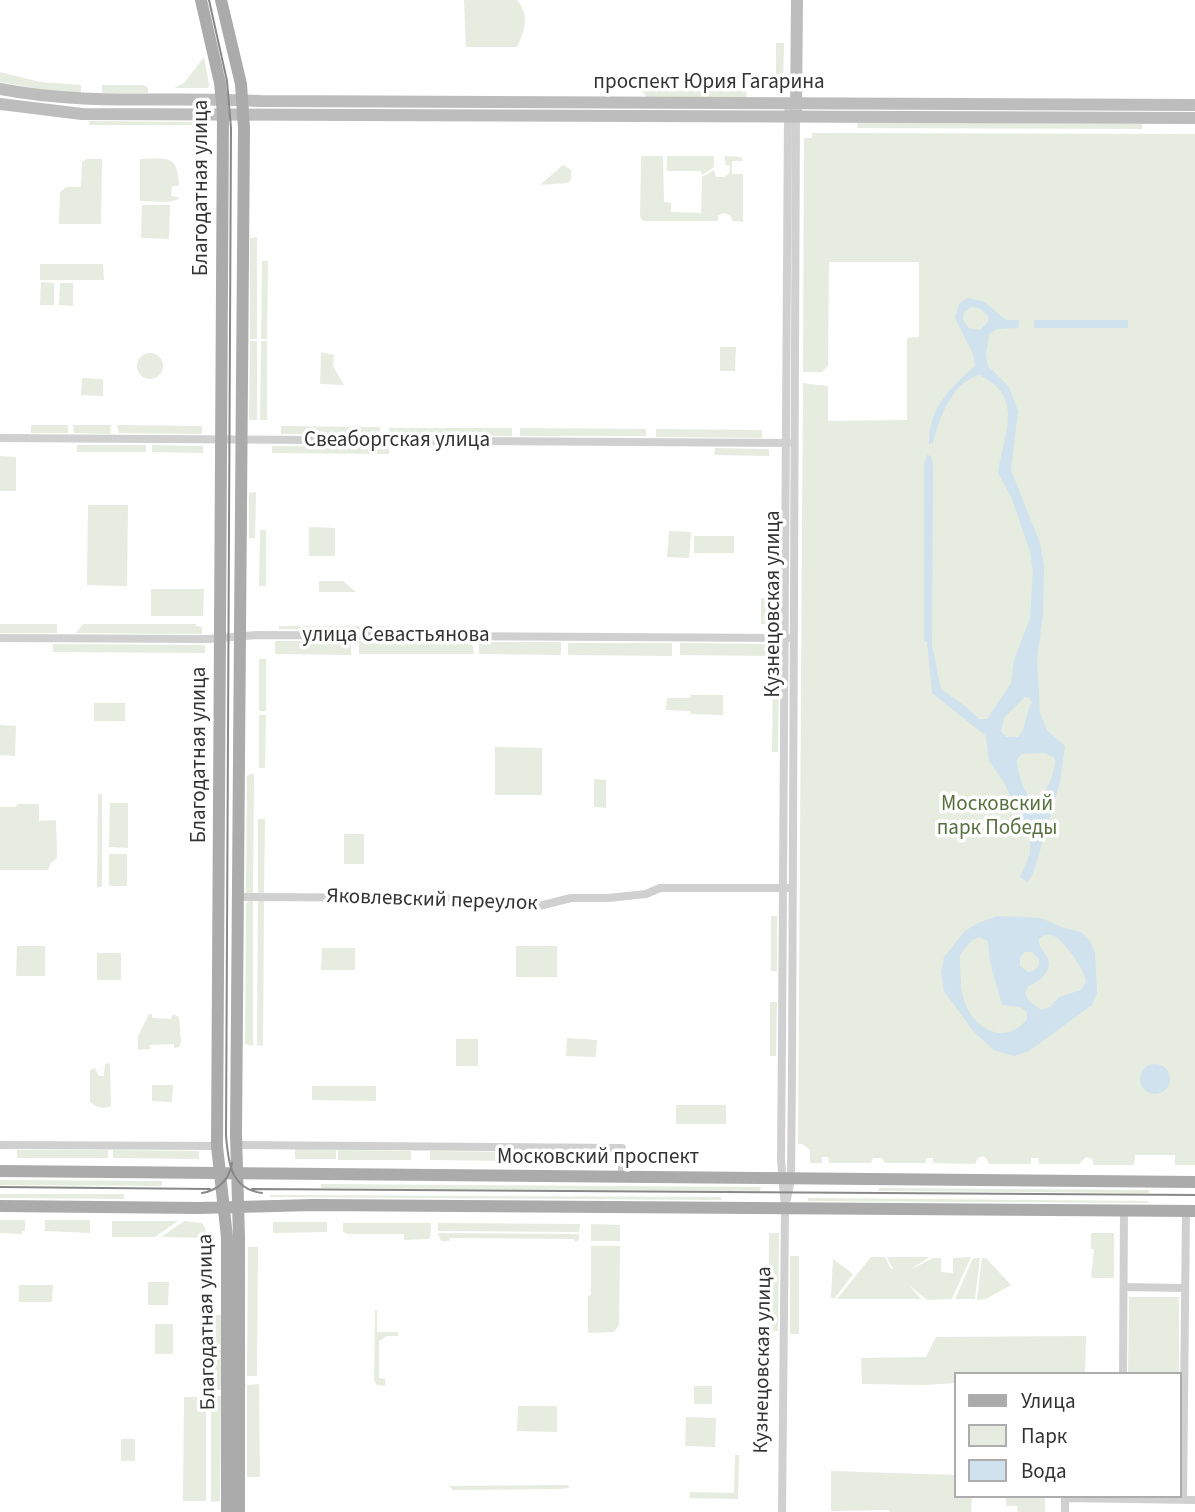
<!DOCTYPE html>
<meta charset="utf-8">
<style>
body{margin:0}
#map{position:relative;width:1195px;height:1512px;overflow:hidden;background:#fff;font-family:"Source Sans 3",sans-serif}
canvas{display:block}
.legend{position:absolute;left:954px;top:1372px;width:228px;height:126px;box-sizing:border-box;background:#fff;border:2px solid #adadad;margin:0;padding:9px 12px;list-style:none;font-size:21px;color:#333}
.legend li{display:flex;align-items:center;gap:14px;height:35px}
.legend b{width:35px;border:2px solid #adadad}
</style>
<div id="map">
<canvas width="1195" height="1512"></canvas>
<ul class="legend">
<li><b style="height:9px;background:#ababab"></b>Улица</li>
<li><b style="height:19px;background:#e6ecdf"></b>Парк</li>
<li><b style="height:19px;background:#cfe2ee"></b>Вода</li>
</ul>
</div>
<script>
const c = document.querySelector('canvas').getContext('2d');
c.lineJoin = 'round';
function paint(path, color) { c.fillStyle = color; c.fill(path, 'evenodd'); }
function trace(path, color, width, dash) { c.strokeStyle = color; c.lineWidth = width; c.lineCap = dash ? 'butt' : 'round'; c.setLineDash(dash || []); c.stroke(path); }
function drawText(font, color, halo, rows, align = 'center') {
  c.font = font + ' "Source Sans 3",sans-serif'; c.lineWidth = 7; c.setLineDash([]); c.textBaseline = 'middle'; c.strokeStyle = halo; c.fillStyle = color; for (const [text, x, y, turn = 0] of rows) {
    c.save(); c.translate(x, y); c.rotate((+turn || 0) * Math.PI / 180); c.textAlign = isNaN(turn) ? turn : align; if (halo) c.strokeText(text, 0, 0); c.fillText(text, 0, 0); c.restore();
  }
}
const green = new Path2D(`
 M464 0H517C530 16 525 30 517 47H466Z
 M776 43H784L783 86H776Z
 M204 57 209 85 208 88H174L184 83Z
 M0 72 40 82 81 85V93L46 90 0 82Z
 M102 85H144L148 88V93H102Z
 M642 91H746L747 98 647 97Z
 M89 121 200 122 201 125H89Z
 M857 122 1142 124V129L858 128Z
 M812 133 1195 134V1165H1175V1155H1135L1134 1165H1094L1092 1159 1086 1157 1079 1164H1039L1038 1158H1031V1164H989L987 1159 983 1156 978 1158 975 1164 933 1163V1158H926V1163H885L882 1158H873L871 1163H829L828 1157H822V1163H810V1150L802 1144H798L803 383 828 386V421L907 420V338L919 337V262H829L828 366 822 372H803L804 138H812Z
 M641 156H663L664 202 671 203V212L701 213 702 177 714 170 716 177H724L729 174 730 166 726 165 724 156 741 157 743 161H732V174H743V222L733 221 730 215 723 213 718 216V221H643L640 217Z
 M667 156H714V167L702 175 701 171H667Z
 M86 159H102L101 224H59L60 192 66 187H81L82 162Z
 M140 159C168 159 177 153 179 186H172L171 196 178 197 179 199 168 202 140 201Z
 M563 165 571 170V179L568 183 540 185Z
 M142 205H170L169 239 141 238Z
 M257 237V339H250V238Z
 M262 261H268L267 339H261Z
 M40 264H103L104 280H40Z
 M41 282 54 283V305H40Z
 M60 283H73V306L59 305Z
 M250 341H257V420H249Z
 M261 341H267V420H260Z
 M720 347H736L735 371H720Z
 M321 352 334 355 333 366 344 385 320 384Z
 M137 366a13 13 0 1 1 26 0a13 13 0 1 1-26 0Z
 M82 378 103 379V396L81 395Z
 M31 425H68V433H31Z
 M73 425H111L110 434 74 433Z
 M117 425 202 426V434L119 433Z
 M281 426 380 427V435L281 434Z
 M389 428H512V436L389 435Z
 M520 428 646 429V436H520Z
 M656 429 762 430V438L656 437Z
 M77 445H146V452H77Z
 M152 445 203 446V453L152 452Z
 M272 446 389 447V454L272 453Z
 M715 448 767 449H769V456L714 455Z
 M0 456 16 457V491H0Z
 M256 492 255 538H249V493Z
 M88 505H128L127 586 87 585Z
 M309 527 335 528V556H309Z
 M260 530H266V586H259Z
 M669 531 691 532 689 558 667 557Z
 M694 536H734V553H694Z
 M319 581H343L356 592H319Z
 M151 589H204L203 616H151Z
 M774 597V622L772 624H761V598Z
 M0 624H57V633H0Z
 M83 624H196V626L202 627V634L76 633Z
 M279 626H389V630L279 629Z
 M275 641H351V655L275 654Z
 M359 641 472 642 474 654H359Z
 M482 642H561V655L479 654V645Z
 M568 643H672V656L568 655Z
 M680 643 768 644V656L680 655Z
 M53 644 205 645V653L53 652Z
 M259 659H266V711H259Z
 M773 662H779L778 752H772Z
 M691 695H723V715L691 714 690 711 666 710 667 698H690Z
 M94 703H125V721H94Z
 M259 715H266L265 768H259Z
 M0 725 16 726 15 756 0 755Z
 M495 747 542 748V795H495Z
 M250 774H254L253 894 246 893 247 776Z
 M594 779 606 780V808L594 807Z
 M98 794H102V887H97Z
 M110 803H128V848L109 847Z
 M17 804H39V821L56 820 57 858 51 863 48 870H0V807H16Z
 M258 819H265L264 894H258Z
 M344 834H364V864H344Z
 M109 854H127V886H109Z
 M249 901H253V1046L245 1044 246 903Z
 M258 901H264L263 1046 257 1045Z
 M771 916H777V971H771Z
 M17 946H45V976H16Z
 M516 946H557V977H516Z
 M322 948H355V970H321Z
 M97 953H121V980H97Z
 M770 1002H777L776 1056H770Z
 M149 1014H152V1018L171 1019 173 1014 179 1017 181 1041 179 1047 174 1048V1044L150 1045V1049L138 1050V1036Z
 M567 1038 597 1040 596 1057 566 1056Z
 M456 1039H478V1066H456Z
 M110 1063 111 1106C104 1109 96 1108 90 1102V1070L95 1068 99 1076H104L105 1064Z
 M152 1085H173L172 1102 152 1101Z
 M312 1086H376V1101L312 1100Z
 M676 1105H726V1124H676Z
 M295 1149 336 1150V1159H295Z
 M17 1150H108V1158H17Z
 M113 1150 199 1151V1159L113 1158Z
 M338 1150 411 1151V1160H338Z
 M430 1151 519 1152V1161L430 1160Z
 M525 1152H563L564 1161H525Z
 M567 1152H609V1161H567Z
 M0 1180 162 1181V1186L0 1185Z
 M321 1184 761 1187 760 1191 321 1188Z
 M879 1188 1146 1190H1149V1193L879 1191Z
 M0 1194H124V1199L0 1198Z
 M270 1195 721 1197V1200L270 1197Z
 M808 1198 1148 1201V1203L808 1201Z
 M0 1220H25V1231H22V1234L0 1233Z
 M45 1220H90V1233L45 1231Z
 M112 1221H178L155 1237H112Z
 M184 1221 202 1223 206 1230 207 1238 161 1237Z
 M273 1222H327V1232L273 1233Z
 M343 1223H431L430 1239 404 1240V1234H348L343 1232Z
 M438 1223 580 1224 579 1232 438 1231Z
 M591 1224 620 1225V1241H591Z
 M438 1233 579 1234V1240L575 1242 574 1239 450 1238 449 1241H441Z
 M769 1233H779L778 1331 768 1330Z
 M1091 1233H1114V1278H1091L1094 1249H1091Z
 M591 1246H620L619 1325 614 1332 588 1333V1296L591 1295Z
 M248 1247H258L257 1376H247Z
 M790 1256H799V1334H790Z
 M871 1257H885L891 1269H893L887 1257H929L910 1270 933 1258H941V1272L953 1273V1258L971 1257 952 1299 927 1300 909 1285 921 1299H837Z
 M973 1258H980L975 1299H955Z
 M982 1258H986L1011 1285 986 1299 977 1300Z
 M833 1259 853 1274 834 1299 831 1297Z
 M148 1282H169L168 1305H148Z
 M19 1285H53L52 1302H19Z
 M1129 1297H1179V1420V1374H1128Z
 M375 1310H377V1332H398V1336H387L379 1341V1378L385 1379V1386L377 1385 374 1381Z
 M212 1315H221V1390H211Z
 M155 1324H173V1354H155Z
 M1086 1336 1085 1374H955V1383L925 1385 862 1384 861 1358 926 1357 936 1337Z
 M259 1384 260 1477H247V1385Z
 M694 1386H712V1404H694Z
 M211 1396H221L220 1501 211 1502Z
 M184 1397H206V1501H183Z
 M518 1406H557V1432L517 1431Z
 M686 1417 716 1418 715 1447 685 1446Z
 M121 1439H135V1461H121Z
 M735 1455H739L738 1499 690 1498V1492L734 1493Z
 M831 1471 955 1475V1496H972L971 1512H890L888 1510 831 1511Z
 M568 1485 569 1488 561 1489 453 1490 449 1486Z
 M1006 1496H1045V1512H1018L1017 1506H1006Z`);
const water = new Path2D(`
 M967 298 983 301 1006 320H1019L1018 328 997 329 989 334 986 355 988 366 1009 387 1018 411 1011 470 1040 543 1044 565 1043 615 1037 659 1040 713 1047 730 1065 746 1060 782 1034 871 1028 882 1020 877 1030 854V841L1005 784 989 761 986 736 932 693 927 642 924 641V465L927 455 931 456 933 465 932 645 941 689 965 706 979 719H987L1011 683 1014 660 1030 618 1033 572 1030 552 1012 499 998 473C1003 436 1026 396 979 375 952 383 939 418 933 443L929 444C929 407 950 388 975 366L973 354 955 318 959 304ZM971 307 979 308 988 316V322L980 330 969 328 963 320 964 312ZM1025 697 1029 698 1032 702C1025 712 1027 730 1018 737H1006L1001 731 1004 718ZM1022 754 1045 753 1055 758C1055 772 1047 795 1035 802 1022 792 1018 774 1017 759Z
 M1034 320H1128V328H1034Z
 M997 916 1041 918 1064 928 1081 932 1090 941 1095 953 1097 993 1092 1005 1029 1051 1014 1056 994 1050 973 1031 944 991 941 972 944 957 965 931 978 923ZM1044 935C1049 935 1051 935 1056 937 1065 942 1086 972 1086 982L1081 990 1059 997 1050 1007 1041 1010 1028 1000 1025 993 1028 986C1040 982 1055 969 1046 955 1042 948 1039 948 1039 939ZM979 937 988 941 990 962 1002 1005 1020 1007 1027 1012V1019C1005 1047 973 1029 964 1000 960 987 960 968 960 955L972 940ZM1025 952H1032L1039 959C1040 967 1035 972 1028 972L1020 966V957Z
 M1140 1079a15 15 0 1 1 30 0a15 15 0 1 1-30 0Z`);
const street = new Path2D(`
 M0 438 788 443
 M0 638 208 639 257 635 788 638
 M238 897 466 898 484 904 539 906 571 898H608L646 894 660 888H788
 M0 1145 217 1146
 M236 1145 622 1148V1178
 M787 1199 791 1179 792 1070 796 116
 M1124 1287 1185 1288
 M1123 1374 1124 1211
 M1183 1500 1186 1211
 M782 1512 785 1209 781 1160 782 1038 788 112
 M1065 1512V1498L1195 1500`);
const secondary = new Path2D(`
 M0 89C86 106 174 96 260 101L1195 105
 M0 104 82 114 1195 118
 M796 112 797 0`);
const primary = new Path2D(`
 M201 0 220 83 223 114 217 1146 227 1237V1512
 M221 0 241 84 244 128 236 1135 239 1237V1512
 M0 1171 1195 1182
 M0 1206 199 1208 314 1205 1195 1211`);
const tram = new Path2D(`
 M209 0 227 81 231 128 226 1135C228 1161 230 1189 262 1193
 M0 1187 210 1189
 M252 1189 1195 1195
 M202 1193C219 1190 229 1180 232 1163`);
const streetNames = [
 ["проспект Юрия Гагарина",709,83],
 ["Благодатная улица",202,188,-90],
 ["Свеаборгская улица",397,441],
 ["Кузнецовская улица",774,604,-90],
 ["улица Севастьянова",396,636],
 ["Благодатная улица",200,755,-90],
 ["Яковлевский переулок",432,901,2],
 ["Московский проспект",598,1158],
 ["Благодатная улица",208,1322,-91],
 ["Кузнецовская улица",764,1360,-89]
];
const parkNames = [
 ["Московский",997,805],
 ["парк Победы",997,829]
];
paint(green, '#e6ecdf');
paint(water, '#cfe2ee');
trace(street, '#d0d0d0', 8);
trace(secondary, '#bdbdbd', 12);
trace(primary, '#ababab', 12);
trace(tram, '#888', 2);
drawText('21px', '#333', '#fff', streetNames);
drawText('21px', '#56703f', '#fff', parkNames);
</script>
